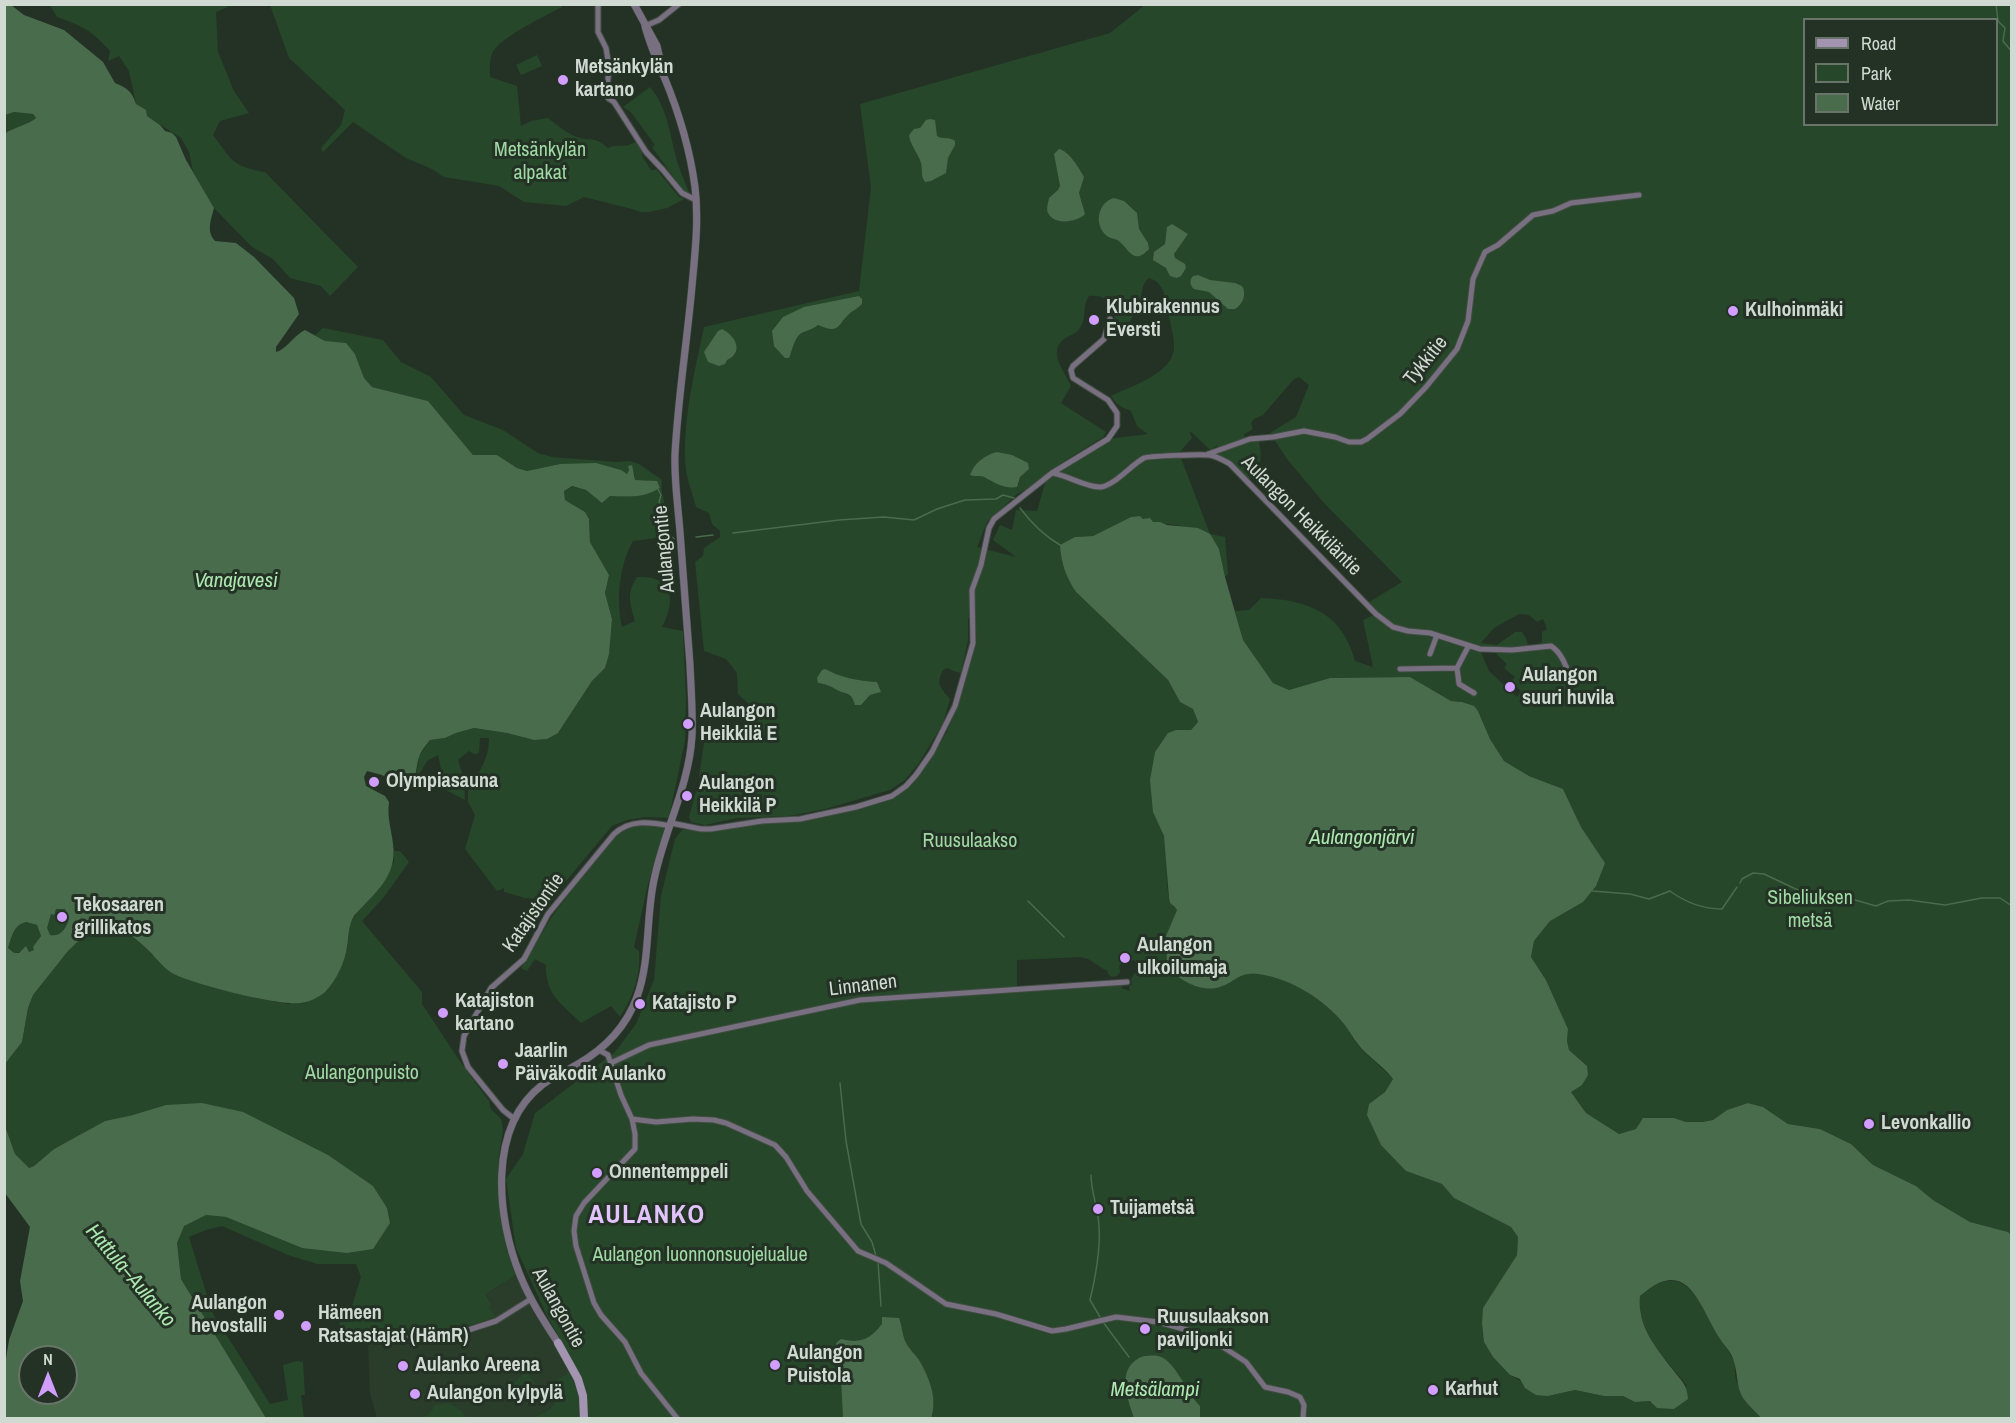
<!DOCTYPE html>
<meta charset="utf-8">
<style>
body{margin:0}
#map{position:relative;width:2016px;height:1423px;overflow:hidden;background:#243225;font-family:"Archivo Narrow",sans-serif}
canvas{display:block}
.frame{position:absolute;inset:0;border:6px solid #d1dad2;pointer-events:none}
.legend{position:absolute;left:1803px;top:18px;width:195px;height:108px;box-sizing:border-box;background:#243225;border:2px solid #69756a;margin:0;padding:8px 10px;list-style:none;font-size:18px;color:#d1dad2}
.legend li{display:flex;align-items:center;gap:12px;height:30px}
.legend b{width:30px;border:2px solid #69756a}
.north{position:absolute;left:18px;top:1345px;width:60px;height:60px;box-sizing:border-box;background:#243225;border:2px solid #69756a;border-radius:50%;rotate:0deg;font-size:16px;font-weight:700;line-height:24px;text-align:center;color:#d1dad2}
.north::after{content:'';display:block;margin:auto;width:21px;height:27px;background:#d19dfe;clip-path:polygon(50% 0,100% 100%,50% 72%,0 100%)}
</style>
<div id="map">
<canvas width="2016" height="1423"></canvas>
<div class="frame"></div>
<ul class="legend">
<li><b style="height:8px;background:#a394b1"></b>Road</li>
<li><b style="height:16px;background:#264729"></b>Park</li>
<li><b style="height:16px;background:#496c4c"></b>Water</li>
</ul>
<div class="north">N</div>
</div>
<script>
const c = document.querySelector('canvas').getContext('2d');
c.lineJoin = 'round';
function paint(path, color) { c.fillStyle = color; c.fill(path, 'evenodd'); }
function trace(path, color, width, dash) { c.strokeStyle = color; c.lineWidth = width; c.lineCap = dash ? 'butt' : 'round'; c.setLineDash(dash || []); c.stroke(path); }
function drawText(font, color, halo, rows, align = 'center') {
  c.font = font + ' "Archivo Narrow",sans-serif'; c.lineWidth = 6; c.setLineDash([]); c.textBaseline = 'middle'; c.strokeStyle = halo; c.fillStyle = color; for (const [text, x, y, turn = 0] of rows) {
    c.save(); c.translate(x, y); c.rotate((+turn || 0) * Math.PI / 180); c.textAlign = isNaN(turn) ? turn : align; if (halo) c.strokeText(text, 0, 0); c.fillText(text, 0, 0); c.restore();
  }
}
const built = new Path2D(`
 M519 1273 572 1371 555 1403 550 1409 533 1418H467L462 1411 433 1408 429 1414 422 1418H377L370 1393 368 1342 381 1340 386 1335 449 1332 495 1317 488 1306 489 1299 486 1294Z`);
const green = new Path2D(`
 M50 5H232L216 12 218 52 234 91 249 113 220 121 213 135C233 161 231 166 265 172L358 267 330 296 321 286 290 278 273 259 252 247 214 208 193 172 189 152 181 138 147 116V113L136 104 129 71 119 56 108 61 110 51C91 30 83 26 57 17Z
 M270 5H561L562 7C545 16 505 35 494 50 489 57 490 69 490 77L517 86 521 126 531 121 548 118C557 125 566 133 577 137 592 142 593 135 608 148 618 143 624 149 635 142L642 150V156L651 170H657L679 197 684 199 667 208 649 212H640L632 209 584 197 566 206 524 202 499 186 444 177 432 169 406 158 353 122 323 152 321 148 341 125 345 110 289 58Z
 M1145 5H2011V1235L2008 1232 1970 1222 1933 1200 1916 1186 1873 1165 1851 1144 1820 1129 1788 1124 1763 1107 1748 1103 1727 1110 1713 1120 1702 1122H1686L1674 1118 1619 1134 1586 1113 1571 1092 1587 1066 1569 1050 1567 1041 1568 1029 1546 980 1531 957 1534 941 1550 920 1560 913 1605 863 1581 827 1563 789 1529 776 1504 761 1490 739 1478 711 1462 702 1451 701 1410 677 1330 678 1289 690 1273 683 1243 640 1235 611 1249 610 1261 598C1308 600 1342 612 1355 661L1373 667 1363 620 1376 614 1366 604 1402 582 1324 503 1287 459 1270 433 1296 417 1309 385 1299 377 1294 379 1263 415 1254 419 1251 423 1253 429 1243 435 1250 439 1258 438C1263 458 1262 469 1246 482L1218 457 1217 445 1211 450C1202 444 1198 436 1189 431L1192 438 1179 453 1210 534 1225 537 1228 574 1225 577 1219 549C1209 543 1188 527 1176 525 1165 523 1148 525 1140 516L1131 517 1093 536 1074 537 1076 592 1168 680 1180 702 1193 709 1198 722 1191 730H1176L1153 812C1157 821 1163 830 1165 839 1168 861 1165 882 1170 903L1176 907 1177 910 1166 936 1167 967 1221 987C1227 983 1234 977 1241 975 1276 967 1323 997 1344 1024 1349 1030 1352 1038 1357 1044 1367 1057 1382 1066 1393 1079L1385 1092 1369 1104 1406 1171 1442 1184 1455 1198 1511 1227 1518 1237 1517 1255 1484 1308V1342L1493 1357 1510 1375 1548 1396 1575 1390 1604 1396H1623L1635 1402 1650 1401 1687 1386 1652 1343 1648 1334 1639 1311 1640 1296C1683 1258 1699 1299 1717 1334 1722 1344 1731 1351 1734 1362 1736 1367 1734 1374 1736 1380 1740 1391 1755 1408 1761 1418H589L583 1379 547 1316 516 1248 506 1179 523 1154 535 1113 615 1052 636 1024 654 980 661 896 675 839 682 830H699L784 822 893 797 934 754 947 732 956 708 977 642 975 621 968 618V640L961 673 953 671 948 668 943 670C936 685 940 687 950 699L943 723 919 763 905 780 890 790 825 809 789 816 737 818 705 825 691 822 689 817 698 784 705 736 714 731 741 734 757 725V712L738 694 737 673 726 659 704 651 695 562 703 556 704 548 720 537V531L712 524 709 513 696 507C693 495 688 483 686 470 681 426 695 370 704 327L859 291 871 187 860 104 1110 33ZM1804 20H1996V124H1804ZM1149 278C1164 283 1165 296 1167 308 1169 320 1174 333 1174 346 1175 373 1131 386 1111 396 1116 405 1123 408 1131 411L1137 426 1148 434 1108 439 1047 477 1037 511 1016 510 1012 530 1000 525 993 540 1016 557 977 547 987 522 1017 494 1029 488 1066 460 1103 437 1106 432 1061 403 1071 386C1065 372 1047 352 1064 339 1070 335 1076 334 1080 328 1087 318 1082 305 1089 296 1101 295 1110 299 1116 311L1111 332 1121 336C1127 326 1134 316 1139 305 1143 296 1140 285 1149 278ZM1519 614 1529 615 1537 622 1543 619 1547 629 1542 632V643L1528 646 1526 638 1522 632H1515L1497 645 1481 643 1494 628ZM1480 650H1496L1497 655 1507 664 1504 668 1515 677 1511 682 1521 691 1517 697 1489 671ZM859 681 877 682 880 692 870 695 861 705C848 694 836 686 818 683ZM1080 957C1092 958 1097 967 1108 971V974L1112 977 1117 976 1120 972 1119 965 1134 960 1139 966 1131 979 1132 984 1129 986 1130 991 1121 988 1127 982 1017 988V960Z
 M537 55 542 66 521 75 516 65Z
 M650 87C669 109 670 140 679 167 682 176 686 184 689 193H685L652 147 655 145 631 112 623 107Z
 M14 112 33 114 36 118C30 124 14 127 5 134L4 115Z
 M323 328 383 340 401 362 431 377 464 415 503 430 538 453 552 457 617 462 630 461 639 464 662 480C658 499 677 519 664 537L633 541C619 566 616 599 622 627L635 621C630 603 626 593 637 577 674 575 676 600 662 627L683 631 686 698 685 740 669 818 645 817 627 820 612 826 561 887 545 912 544 899 525 898 504 892V888L497 891 465 849 475 815 468 802V776L478 774C485 762 489 752 489 738H480L479 753 474 754 469 751 458 760 464 778 465 800 440 787 438 784 443 778 438 755 427 761 419 775H416L419 756 430 740 445 738 456 733 474 728 507 733 534 740 558 733 592 681 605 668 612 619 605 593 609 575 590 542 589 519 585 512 565 500 564 491 571 486 586 490 602 503 610 496C628 497 645 498 660 487L646 480 635 481V475L629 470 627 474 560 464 527 471 517 468 497 455H473L428 401 372 387 364 378 355 354 325 341 315 335Z
 M640 824 665 828 648 884 634 947 639 951C641 975 633 997 620 1017L611 1006 581 1023C562 1004 545 995 546 965L535 959 527 971 521 968 553 915 613 837 625 830Z
 M394 851H400L409 862 384 897 362 921 422 992V1004L463 1066 489 1101 491 1109 501 1119 503 1130 499 1156 498 1181 500 1199 519 1273 486 1294 491 1305 489 1307 496 1317 449 1332 386 1335 383 1338 340 1328 339 1324 352 1306 361 1277 356 1264H317L288 1255 222 1226 206 1230 189 1237 212 1312 270 1404 288 1400 283 1365 297 1361 303 1362 305 1395H301L304 1418H266L181 1279 177 1243 184 1225 206 1215 226 1217 302 1248 133 1115 105 1121 54 1149 34 1166 28 1168 15 1154 5 1126V1064L22 1042 28 1008 33 995 68 951 99 921 110 919 143 945 172 973 208 986 256 998 289 1004 347 949 350 923 394 862Z
 M56 909H65L69 919C66 928 61 937 49 935 43 928 49 915 56 909Z
 M25 922 37 925 41 936 34 947V950L29 952 24 950 14 954 8 948C12 938 13 925 25 922Z
 M527 1371 535 1384 520 1391 516 1390 513 1384Z
 M572 1371 579 1393 581 1418H533L550 1409 555 1403 548 1385Z
 M449 1403 462 1411 467 1418H422L429 1414 435 1405Z`);
const water = new Path2D(`
 M5 4 11 5 24 15 64 30 75 39 103 62 115 83C127 88 132 91 136 104L146 110 147 116 160 125 165 131 172 133 176 137 186 160 214 208C211 220 206 231 215 241L236 243 254 257 294 298 299 314 276 347V352C287 349 294 335 305 330L325 341 346 343 355 354 364 378 372 387 428 401 473 455H497L517 468 527 471 560 464 596 463 621 470 627 474 629 470 628 466 632 465 635 480 657 481 660 488C644 498 629 497 610 496L602 503 586 490 572 486 564 491 565 500 585 512 589 519 590 542 609 575 605 593 612 619 609 654 605 668 592 681 558 733 547 739 534 740 507 733 474 728 456 733 445 738 430 740C426 745 421 751 419 757 415 769 418 782 405 788L382 775 367 771 364 777 366 786 385 796 389 802C387 819 391 827 393 844 398 877 373 894 354 916 348 926 349 936 347 947 345 962 336 981 325 992 318 998 309 1002 300 1003 279 1006 191 984 172 973 162 967 154 955 145 947 134 937 122 928 110 919L99 921 68 951 33 995 28 1008 22 1042 5 1064 4 134C14 127 30 124 36 118L33 114 14 112 5 115ZM56 909H65L69 919C66 928 61 937 50 935L47 928 51 914 54 915ZM26 922 37 925 41 936 33 947 34 950 29 952 26 946 19 953H14L8 948C12 937 13 925 26 922Z
 M930 119 935 120 937 136C943 140 949 136 955 141V145L948 158 946 173 931 181 925 182C920 175 923 170 921 163 918 153 910 145 909 135L914 129 920 128 926 120Z
 M1059 149C1069 151 1079 168 1084 177L1079 193 1085 214C1078 222 1054 226 1048 213 1046 209 1048 203 1049 198L1058 190 1060 186 1054 154Z
 M1114 198 1124 201 1137 213 1139 229 1148 243 1149 249C1134 265 1130 251 1120 242 1116 238 1111 239 1107 236 1093 225 1098 202 1114 198Z
 M1172 224 1188 234 1174 254 1175 258 1185 264 1186 268 1181 276 1177 278 1170 276 1166 268 1153 260 1154 252 1165 244 1167 227Z
 M1198 275 1210 280 1235 283 1242 286C1247 294 1243 304 1235 309H1228L1209 292 1194 289C1190 286 1189 280 1193 276Z
 M859 296 862 299V304C858 308 854 310 850 313 837 325 840 335 818 325 812 330 804 331 800 334 794 339 792 351 789 358H785L774 346 772 331 783 317 804 307Z
 M722 329C736 336 744 352 727 360L725 364 719 366 708 362 704 352 718 331Z
 M997 452 1012 455 1028 463 1029 469 1020 477 1017 487C1004 489 995 483 984 477 980 475 975 477 970 475 974 463 985 455 997 452Z
 M1140 516 1143 519 1150 518 1153 522H1160L1167 525 1198 528 1210 534 1219 549 1225 577 1243 640 1273 683 1289 690 1330 678 1410 677 1451 701 1462 702 1474 706 1478 711 1490 739 1504 761 1529 776 1563 789 1581 827 1605 863 1596 886 1583 902 1550 921 1534 941 1531 957 1546 980 1568 1029 1567 1041 1569 1050 1587 1066 1588 1075 1582 1085 1571 1092 1586 1113 1619 1134 1636 1129 1643 1118H1674L1686 1122H1702L1713 1120 1727 1110 1748 1103 1763 1107 1788 1124 1820 1129 1851 1144 1873 1165 1916 1186 1933 1200 1970 1222 2008 1232 2011 1235V1418H1761C1756 1412 1748 1405 1743 1398 1736 1386 1738 1374 1734 1362 1732 1352 1725 1347 1720 1339 1699 1306 1688 1253 1640 1296 1637 1326 1656 1348 1674 1371 1682 1382 1687 1384 1688 1399L1674 1409 1657 1408 1650 1401 1635 1402 1623 1396H1604L1575 1390 1548 1396 1536 1395 1525 1388 1520 1379 1510 1375 1493 1357 1484 1342 1482 1323 1483 1308 1517 1255 1518 1237 1511 1227 1454 1198 1442 1184 1406 1171 1381 1145 1367 1115 1369 1104 1385 1092 1393 1079C1383 1065 1367 1057 1357 1043 1352 1037 1349 1030 1344 1024 1324 999 1290 978 1258 974 1237 972 1236 982 1220 987 1201 993 1179 980 1167 967L1166 936 1177 910 1175 907 1170 903 1169 898 1164 836 1153 812 1150 780 1155 752 1168 733 1176 730H1191L1198 722 1193 709 1180 702 1168 680 1076 592C1066 577 1061 563 1060 545L1075 537 1093 536 1131 517Z
 M825 669C842 678 858 681 877 682L881 692 870 695 861 705H855C851 691 846 695 837 690 830 686 826 684 818 683L817 678 822 670Z
 M202 1103 243 1112 328 1155 373 1186 387 1208 390 1223 373 1249 347 1253 302 1248 226 1217 206 1215 184 1226 177 1243 181 1279 266 1418H5V1365L9 1340 23 1301 20 1281 30 1227 5 1193V1126L15 1154 29 1168 34 1166 54 1149 105 1121 133 1115 166 1105ZM30 1357H66V1393H30Z
 M882 1317 899 1318C902 1326 902 1334 905 1341 908 1348 915 1354 919 1360 929 1377 938 1399 931 1418H843L840 1358 836 1343 841 1339C861 1344 870 1339 882 1324Z
 M1144 1356C1148 1356 1154 1355 1158 1356 1175 1359 1187 1394 1200 1406V1418H1134C1127 1397 1115 1366 1144 1356Z`);
const stream = new Path2D(`
 M1996 4 1998 21 2005 28 2003 41 2012 52
 M658 489 661 495 659 502C668 511 662 529 674 539
 M1020 508C1032 524 1043 535 1060 545
 M733 533 839 520 884 517 914 520 937 509 965 500 996 499 1003 495 1014 498
 M696 537 713 535
 M1740 883 1742 879 1753 873 1764 874 1800 891 1812 900 1827 901 1848 898 1876 906 1888 901 1909 900 1945 905 1982 898H2000L2012 906
 M1592 891 1630 894 1649 899 1670 891C1685 902 1703 909 1722 909L1737 887
 M1028 901 1064 937
 M840 1083 846 1141 861 1224 872 1242 876 1256
 M1091 1175C1091 1190 1096 1202 1098 1217 1102 1242 1096 1275 1090 1300L1100 1317
 M878 1262 881 1306
 M1103 1322 1129 1357`);
const minor = new Path2D(`
 M598 4V32L606 48 609 66 607 91 608 98 614 102 646 152 663 170 682 193 696 200
 M645 26 659 20 679 4
 M1208 454 1250 439 1273 437 1304 431 1335 437 1349 442H1361L1367 439 1400 414 1426 387 1457 349 1468 321 1473 279 1485 252 1498 245 1533 215 1553 211 1571 203 1639 195
 M1052 473 1108 439 1117 426V413L1108 400 1073 378 1071 370 1073 366 1104 339 1110 319
 M1430 654 1437 635
 M1457 668 1459 684 1474 693
 M1400 669 1457 668 1468 647
 M671 823 701 829H711L762 821 800 819 856 807 892 796 906 786 916 775 932 752 955 706 973 643 972 590 981 565 989 528 994 519 1052 473C1067 475 1087 488 1101 487 1115 485 1131 465 1144 458 1148 456 1201 454 1209 455 1217 456 1223 460 1230 464L1376 614 1393 627 1408 631 1430 633 1480 649 1512 650 1551 646C1561 652 1568 668 1570 680
 M599 1050 608 1055 621 1095 632 1119
 M611 1063 649 1045 860 1000 1127 982
 M513 1118 503 1110 468 1067 462 1051 464 1036 491 988 524 959 548 914 614 834C630 819 650 822 670 826
 M342 1330 381 1340 453 1335 496 1321 531 1299
 M677 1418 641 1373 625 1342 601 1315 594 1303 576 1246 574 1231 576 1216 584 1203 635 1149V1134L632 1119 656 1122 693 1119 714 1120 726 1123 775 1145 786 1157 807 1191 858 1251 886 1263 946 1304 996 1314 1052 1331 1066 1329 1116 1317 1158 1322 1187 1330 1223 1347 1246 1362 1265 1387 1288 1392 1300 1397 1304 1405 1303 1418`);
const tertiary = new Path2D(`
 M634 4 657 46 662 68
 M558 1343C544 1321 530 1300 520 1275 497 1218 487 1128 542 1085 553 1077 566 1071 578 1064 606 1048 626 1027 637 997 650 961 646 922 653 885 662 834 689 788 692 736 693 712 691 689 690 665 687 621 683 576 680 532 678 506 674 480 675 454 678 398 687 342 692 286 695 253 699 220 695 187 690 150 679 113 665 79 657 61 650 45 645 26`);
const secondary = new Path2D(`
 M558 1343 578 1379 583 1396 584 1418`);
const markers = [
 [563,80,6,"#d19dfe"],
 [1733,311,6,"#d19dfe"],
 [1094,320,6,"#d19dfe"],
 [1510,687,6,"#d19dfe"],
 [688,724,6,"#d19dfe"],
 [374,782,6,"#d19dfe"],
 [687,796,6,"#d19dfe"],
 [62,917,6,"#d19dfe"],
 [1125,958,6,"#d19dfe"],
 [640,1004,6,"#d19dfe"],
 [443,1013,6,"#d19dfe"],
 [503,1064,6,"#d19dfe"],
 [1869,1124,6,"#d19dfe"],
 [597,1173,6,"#d19dfe"],
 [1098,1209,6,"#d19dfe"],
 [279,1315,6,"#d19dfe"],
 [306,1326,6,"#d19dfe"],
 [1145,1329,6,"#d19dfe"],
 [775,1365,6,"#d19dfe"],
 [403,1366,6,"#d19dfe"],
 [1433,1390,6,"#d19dfe"],
 [415,1394,6,"#d19dfe"]
];
const poiNames = [
 ["Metsänkylän",575,68],
 ["kartano",575,91],
 ["Klubirakennus",1106,308],
 ["Eversti",1106,331],
 ["Kulhoinmäki",1745,311],
 ["Aulangon",1522,676],
 ["suuri huvila",1522,699],
 ["Aulangon",700,712],
 ["Heikkilä E",700,735],
 ["Olympiasauna",386,782],
 ["Aulangon",699,784],
 ["Heikkilä P",699,807],
 ["Tekosaaren",74,906],
 ["grillikatos",74,929],
 ["Aulangon",1137,946],
 ["ulkoilumaja",1137,969],
 ["Katajiston",455,1002],
 ["kartano",455,1025],
 ["Katajisto P",652,1004],
 ["Jaarlin",515,1052],
 ["Päiväkodit Aulanko",515,1075],
 ["Levonkallio",1881,1124],
 ["Onnentemppeli",609,1173],
 ["Tuijametsä",1110,1209],
 ["Aulangon",267,1304,"right"],
 ["hevostalli",267,1327,"right"],
 ["Hämeen",318,1314],
 ["Ratsastajat (HämR)",318,1337],
 ["Ruusulaakson",1157,1318],
 ["paviljonki",1157,1341],
 ["Aulangon",787,1354],
 ["Puistola",787,1377],
 ["Aulanko Areena",415,1366],
 ["Karhut",1445,1390],
 ["Aulangon kylpylä",427,1394]
];
const parkNames = [
 ["Metsänkylän",540,151],
 ["alpakat",540,174],
 ["Ruusulaakso",970,842],
 ["Sibeliuksen",1810,899],
 ["metsä",1810,922],
 ["Aulangonpuisto",362,1074],
 ["Aulangon luonnonsuojelualue",700,1256]
];
const streetNames = [
 ["Tykkitie",1426,361,-51],
 ["Aulangon Heikkiläntie",1301,516,45],
 ["Aulangontie",665,549,-95],
 ["Katajistontie",534,913,-55],
 ["Linnanen",863,986,-7],
 ["Aulangontie",558,1308,61]
];
const waterNames = [
 ["Vanajavesi",236,581],
 ["Aulangonjärvi",1362,838],
 ["Hattula–Aulanko",130,1276,50],
 ["Metsälampi",1155,1390]
];
const districtNames = [
 ["AULANKO",647,1216]
];
paint(built, '#2a3d2b');
paint(green, '#264729');
paint(water, '#496c4c');
trace(stream, '#496c4c', 1.5);
trace(minor, '#404d41', 7);
trace(tertiary, '#404d41', 8);
trace(secondary, '#404d41', 9);
trace(minor, '#786f81', 5);
trace(tertiary, '#786f81', 7);
trace(secondary, '#a394b1', 8);
for (const [x, y, r, color] of markers) { const dot = new Path2D(); dot.arc(x, y, r, 0, 2 * Math.PI); c.fillStyle = color; c.fill(dot); trace(dot, '#243225', 2); }
drawText('bold 20px', '#d1dad2', '#243225', poiNames, 'left');
drawText('20px', '#9fd9a3', '#243225', parkNames);
drawText('20px', '#d1dad2', '#243225', streetNames);
drawText('italic 21px', '#ade8b1', '#243225', waterNames);
c.letterSpacing = '1.5px';
drawText('bold 26px', '#e0c4fb', '#243225', districtNames);
c.letterSpacing = '0px';
</script>
